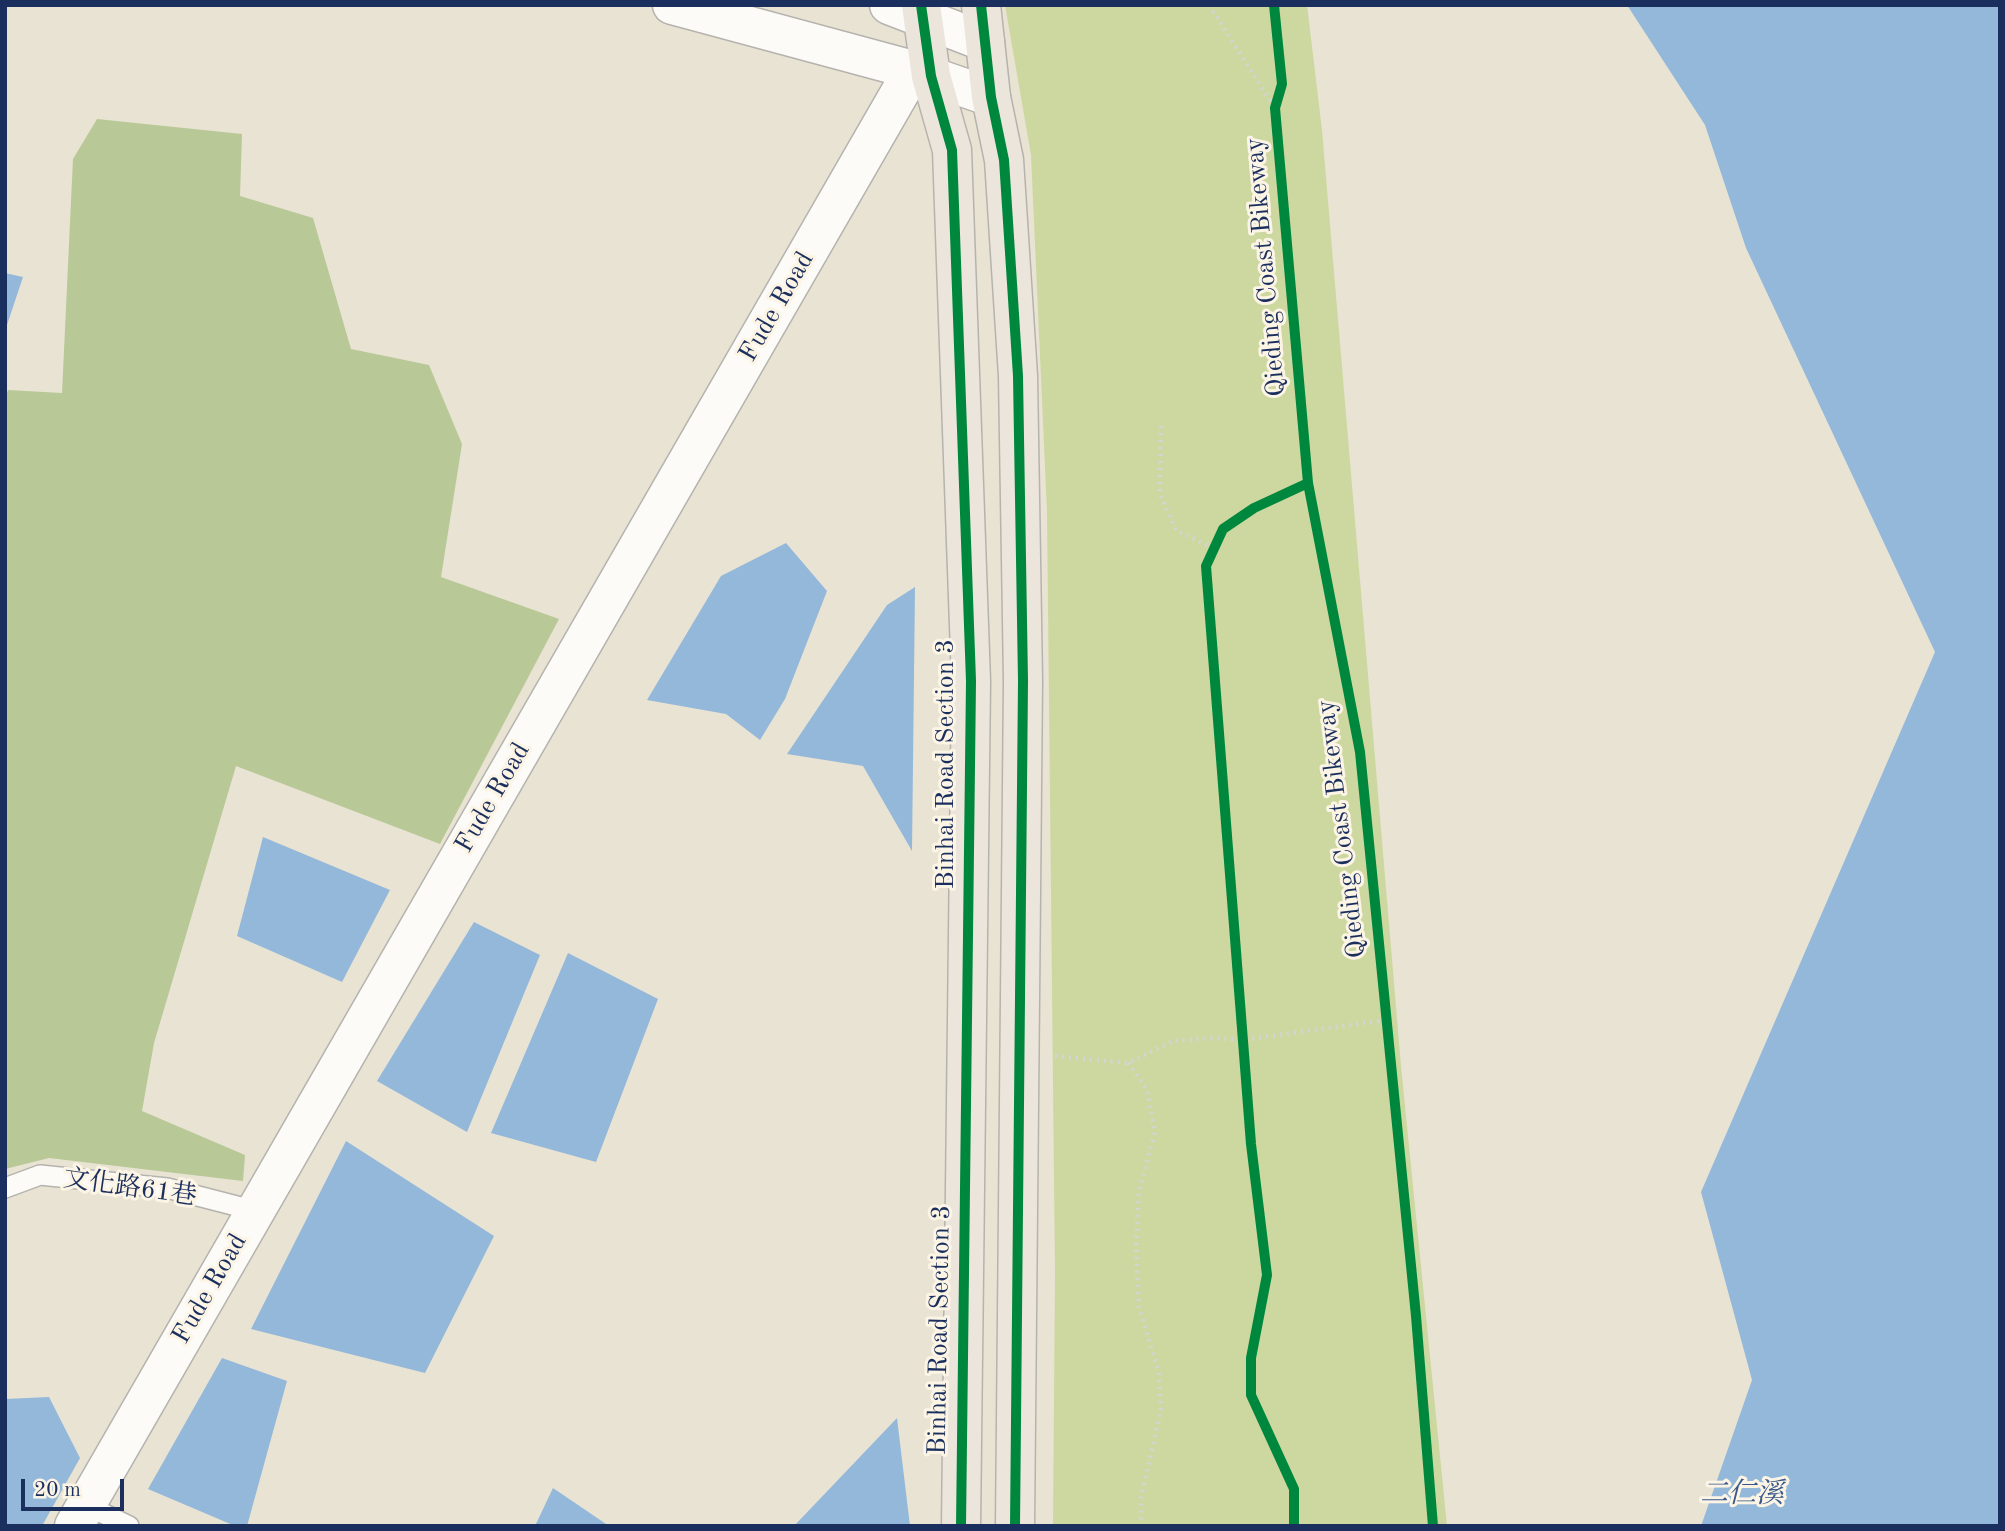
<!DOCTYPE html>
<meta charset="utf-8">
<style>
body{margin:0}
#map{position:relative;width:2005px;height:1531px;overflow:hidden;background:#e9e3d3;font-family:"Old Standard TT",serif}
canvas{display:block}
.frame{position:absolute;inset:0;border:7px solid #1b2f5e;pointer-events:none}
.scale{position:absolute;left:21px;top:1479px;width:103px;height:32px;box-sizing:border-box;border:4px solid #1b2f5e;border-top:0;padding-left:9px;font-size:21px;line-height:24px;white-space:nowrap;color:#1b2f5e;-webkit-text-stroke:5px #fcf5e5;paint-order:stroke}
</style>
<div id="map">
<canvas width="2005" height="1531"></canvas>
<div class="frame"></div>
<div class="scale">20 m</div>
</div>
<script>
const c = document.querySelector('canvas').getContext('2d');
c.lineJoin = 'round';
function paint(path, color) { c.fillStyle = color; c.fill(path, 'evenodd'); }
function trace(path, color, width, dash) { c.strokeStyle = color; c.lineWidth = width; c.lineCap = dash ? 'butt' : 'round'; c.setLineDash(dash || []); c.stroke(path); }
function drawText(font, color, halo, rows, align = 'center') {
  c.font = font + ' "Old Standard TT","Noto Serif TC",serif'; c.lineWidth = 6; c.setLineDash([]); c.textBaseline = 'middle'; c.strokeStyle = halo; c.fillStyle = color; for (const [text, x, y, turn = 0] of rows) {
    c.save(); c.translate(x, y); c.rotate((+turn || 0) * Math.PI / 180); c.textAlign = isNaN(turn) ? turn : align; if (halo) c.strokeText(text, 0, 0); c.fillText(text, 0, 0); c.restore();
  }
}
const green = new Path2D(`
 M1005 5H1307L1322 130 1401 1066 1447 1526H1053L1055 1274 1047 511 1031 155Z`);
const forest = new Path2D(`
 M97 119 242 134 240 196 313 218 351 349 429 365 462 444 441 577 559 619 440 844 236 766 154 1043 142 1111 245 1155 243 1181 49 1158 5 1169V399L8 390 62 393 73 159Z`);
const water = new Path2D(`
 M1627 5H2000V1526H1701L1752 1380 1701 1192 1935 652 1746 248 1705 125Z
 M5 273 23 277 5 331Z
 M786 543 827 591 785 699 760 740 726 714 647 700 721 576Z
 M915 587 912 851 863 766 787 754 887 605Z
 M263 837 390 890 342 982 237 936Z
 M474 922 540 955 467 1132 377 1081Z
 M568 953 658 999 596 1162 491 1133Z
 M346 1141 494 1236 425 1373 251 1329Z
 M222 1358 287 1381 247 1526H235L148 1489Z
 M49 1397 80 1458 42 1526H5V1399Z
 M897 1418 910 1526H794Z
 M553 1488 609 1526H535Z`);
const path = new Path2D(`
 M1209 5 1275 108
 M1161 426 1160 494 1176 530 1214 549
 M1055 1056 1128 1063 1173 1041 1213 1038 1242 1040 1386 1020
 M1128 1063 1147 1089 1155 1132 1139 1192 1136 1245 1139 1307 1159 1373 1161 1410 1141 1498V1526`);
const service = new Path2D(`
 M5 1188 40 1175 167 1188 256 1211
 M86 1505 129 1526`);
const minor = new Path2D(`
 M74 1526 913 70`);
const tertiary = new Path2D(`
 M672 5 913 70 991 97
 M889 5 985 42`);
const primary = new Path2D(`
 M921 5 931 76 952 150 971 681 961 1526
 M981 5 991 97 1004 160 1018 376 1023 681 1015 1526`);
const cycleway = new Path2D(`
 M921 5 931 76 952 150 971 681 961 1526
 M981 5 991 97 1004 160 1018 376 1023 681 1015 1526
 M1274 5 1282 84 1275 108 1308 483 1360 752 1416 1316 1433 1526
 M1294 1526V1489L1251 1395V1358L1267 1275 1251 1144 1206 566 1223 529 1254 508 1308 483`);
const streetNames = [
 ["Qieding Coast Bikeway",1266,267,-95],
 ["Fude Road",777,307,-60],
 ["Binhai Road Section 3",946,764,-90],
 ["Fude Road",493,798,-60],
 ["Qieding Coast Bikeway",1342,829,-97],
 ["文化路61巷",130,1188,8],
 ["Fude Road",210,1289,-60],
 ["Binhai Road Section 3",940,1330,-89]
];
const waterNames = [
 ["二仁溪",1742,1495]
];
paint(green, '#ccd89f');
paint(forest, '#b8c897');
paint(water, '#94b8da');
trace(service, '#b5b3ae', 22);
trace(minor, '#b5b3ae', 41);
trace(tertiary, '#b5b3ae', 41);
trace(primary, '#b5b3ae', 41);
trace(path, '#d5d4d2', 4.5, [2, 5]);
trace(service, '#fcfbf8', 19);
trace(minor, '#fcfbf8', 38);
trace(tertiary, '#fcfbf8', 38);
trace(primary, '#ece5dc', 38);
trace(cycleway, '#00873e', 10);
drawText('26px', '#1b2f5e', '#fcf5e5', streetNames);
drawText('italic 28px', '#38598a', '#fcf5e5', waterNames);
</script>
